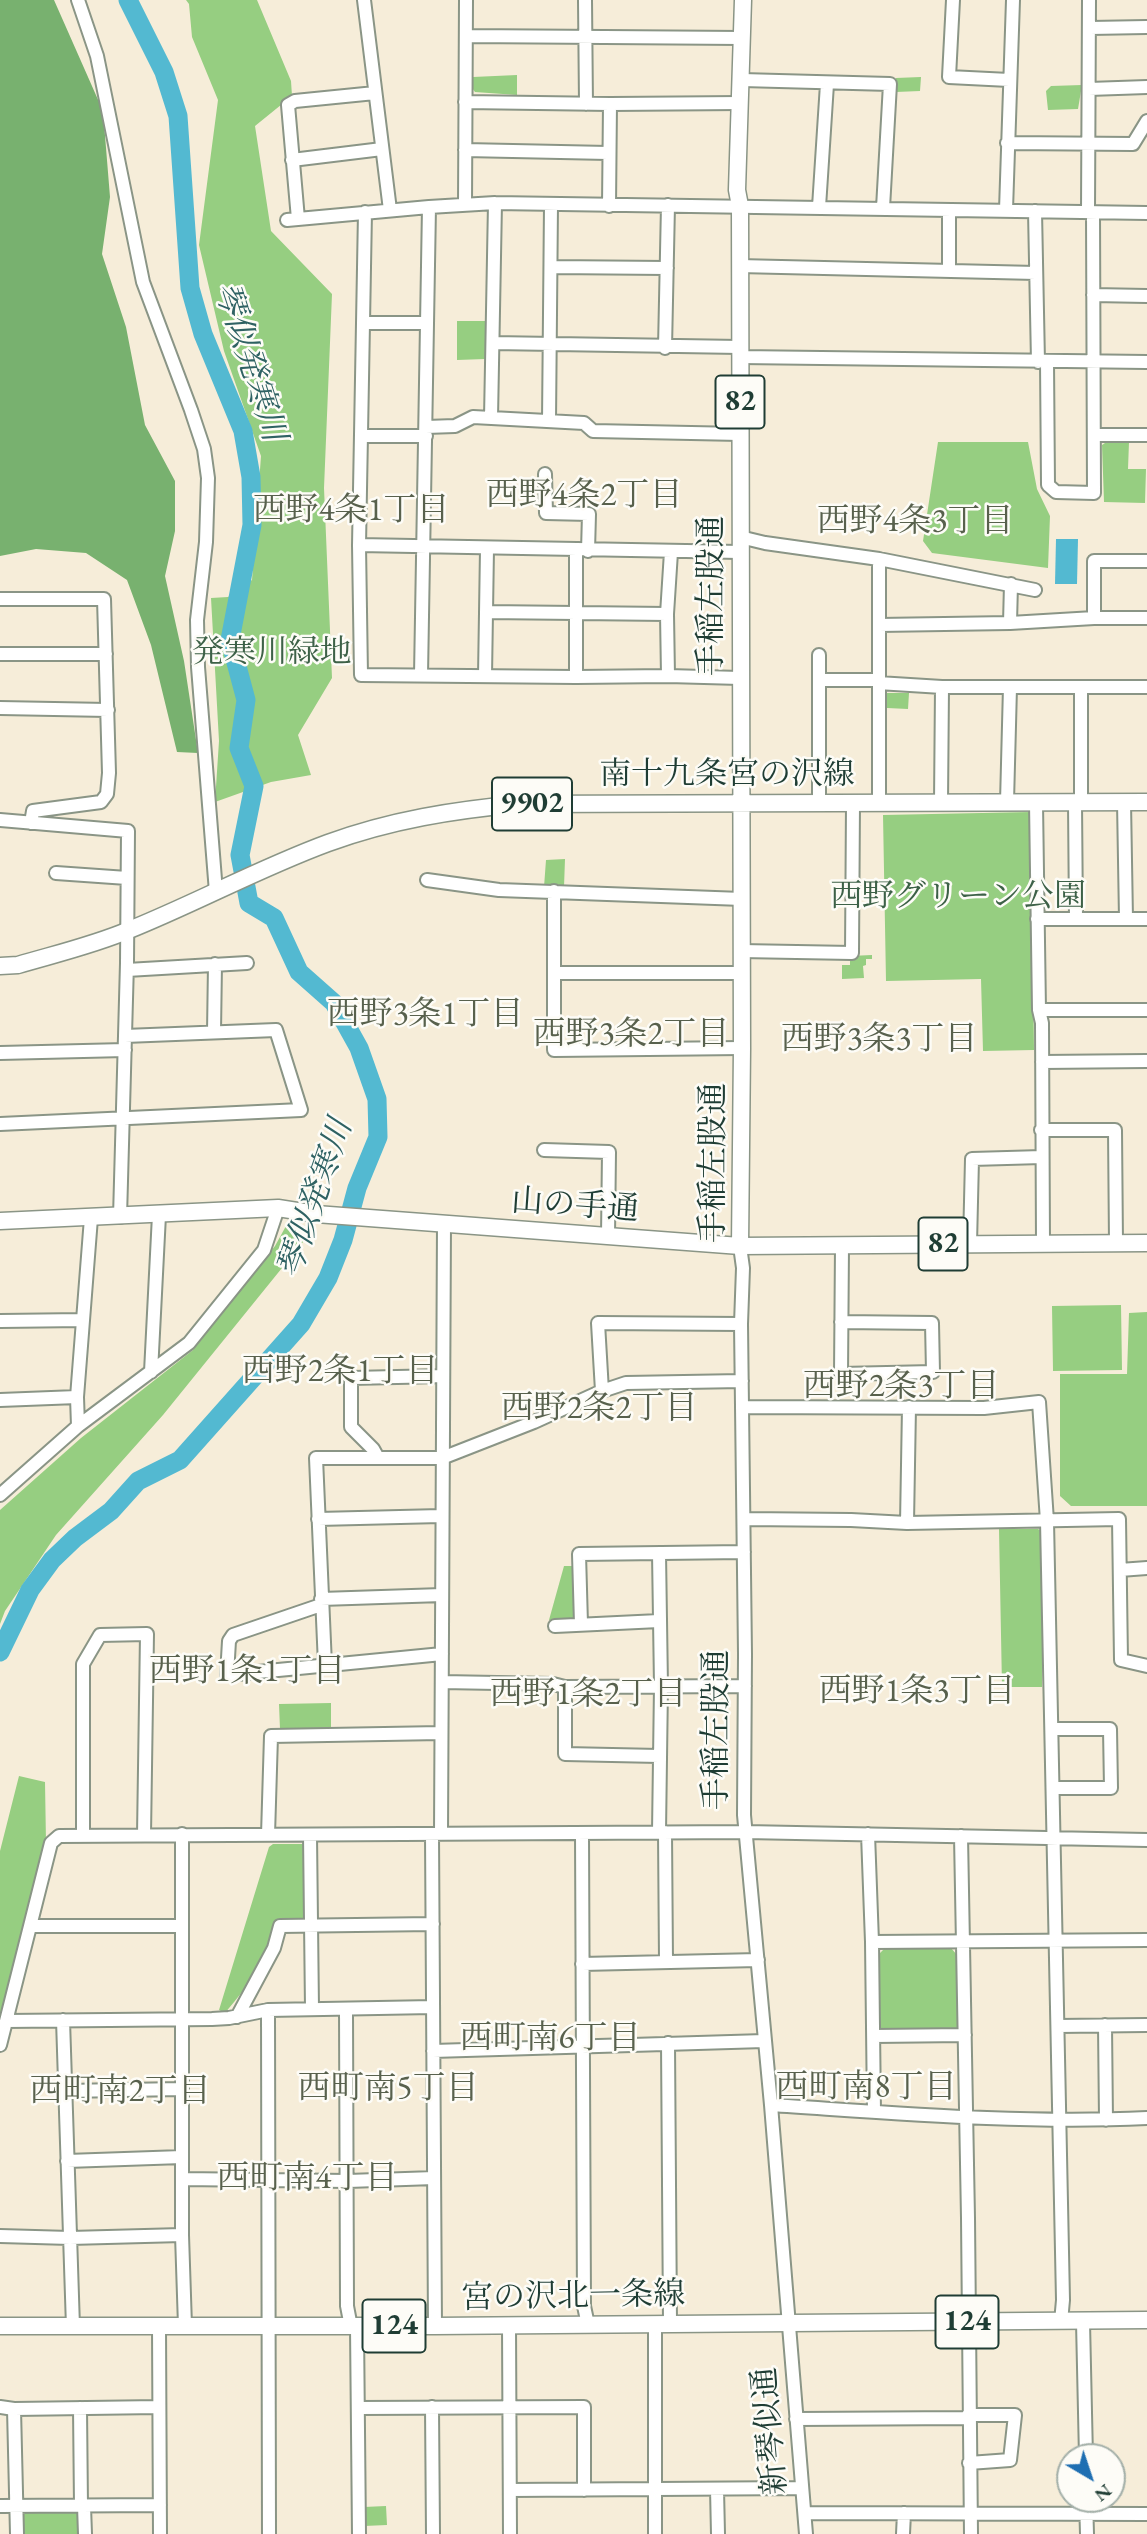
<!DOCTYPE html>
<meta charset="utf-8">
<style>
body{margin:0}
#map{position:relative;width:1147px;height:2534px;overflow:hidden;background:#f6edd9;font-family:"EB Garamond",serif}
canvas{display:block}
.north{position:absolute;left:1056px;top:2443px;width:70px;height:70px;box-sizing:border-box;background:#fdfcf7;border:2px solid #a4b0a9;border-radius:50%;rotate:141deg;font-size:19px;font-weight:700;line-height:28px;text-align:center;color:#1f3d34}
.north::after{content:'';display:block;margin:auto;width:24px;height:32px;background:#1f6fb2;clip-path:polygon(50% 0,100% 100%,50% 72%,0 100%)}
</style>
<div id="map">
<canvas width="1147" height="2534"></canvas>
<div class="north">N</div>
</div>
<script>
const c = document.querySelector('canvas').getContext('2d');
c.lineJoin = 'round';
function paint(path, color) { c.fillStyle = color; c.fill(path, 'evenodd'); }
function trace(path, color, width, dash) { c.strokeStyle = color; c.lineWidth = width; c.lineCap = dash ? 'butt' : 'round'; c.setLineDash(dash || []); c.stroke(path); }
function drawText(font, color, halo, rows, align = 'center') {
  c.font = font + ' "EB Garamond","Noto Serif JP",serif'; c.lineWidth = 5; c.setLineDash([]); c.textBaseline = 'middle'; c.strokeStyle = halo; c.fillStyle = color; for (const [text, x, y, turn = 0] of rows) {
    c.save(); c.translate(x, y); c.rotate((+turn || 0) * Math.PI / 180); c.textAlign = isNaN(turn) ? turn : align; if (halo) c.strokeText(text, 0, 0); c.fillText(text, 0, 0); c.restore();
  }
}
const green = new Path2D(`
 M186 0H257L291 81 292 96 255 126 271 231 332 294 324 488 332 678 298 735 311 775 271 782 215 802 219 741 211 598 228 597 252 580 261 456 224 351 199 245 218 100 192 37 189 4Z
 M517 75V95L475 92 472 88 473 77Z
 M921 77 920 91 896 92V78Z
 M1082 85 1078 109 1048 110 1046 91 1051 86Z
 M457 321H486L485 359 457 360Z
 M938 442H1028L1037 489 1050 516 1048 568 932 553 923 541Z
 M1129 442 1128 469H1146L1145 503 1104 502 1102 445 1105 443Z
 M887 693H909L908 709 887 708Z
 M1031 812 1034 1050 983 1051 981 979 886 981 883 815Z
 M565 859 564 887H544L546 860Z
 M872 955V959H866V965L863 966 864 978 842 979V965H850V956Z
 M286 1226 308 1232 303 1242 163 1415 56 1535 5 1611 0 1624V1510L81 1438 193 1350 275 1246Z
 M1121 1305 1122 1370 1053 1371 1052 1306Z
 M1147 1312V1506H1071L1060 1496V1374H1127L1129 1313Z
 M999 1529H1038L1043 1532 1042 1687H1002Z
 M564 1566H575L576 1619 549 1620Z
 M331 1703V1728L280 1729 279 1704Z
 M19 1776 45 1782 46 1843 0 2022V1851Z
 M273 1844H303L307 1847V1917L303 1920 277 1922C266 1960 250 1984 225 2013L219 2010 269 1847Z
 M951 1948 957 1955 959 2027 952 2030 883 2031 879 2027V1954L884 1949Z
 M386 2506 387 2525 364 2526V2507Z
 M26 2512H78L80 2514V2534H24L23 2515Z`);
const forest = new Path2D(`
 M0 0H54L103 111 110 197 102 254 126 327 145 425 175 481V531L165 576 184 661 198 753 177 752 151 645 127 580 86 553 36 549 0 556Z`);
const water = new Path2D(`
 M1056 539H1078L1077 584H1055Z`);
const river = new Path2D(`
 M0 1652 30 1590 52 1560 75 1538 111 1511 138 1481 180 1460 301 1324 328 1278 343 1240 357 1188 378 1137 377 1099 359 1048 334 1003 299 972 274 918 249 903 240 855 254 786 239 748 246 700 230 640 252 525 251 477 243 431 203 334 190 288 178 116 164 72 128 0`);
const minor = new Path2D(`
 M78 0 97 56 143 282 191 410 204 449 208 478 206 542 197 620 198 667 216 892
 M364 0 390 210
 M585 0 586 104
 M953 0 949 77 1009 80
 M1090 28 1147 27
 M466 36 742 38
 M742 80 890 84 883 208
 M1089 89 1147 87
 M465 102 610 104 741 103
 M1007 143 1133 144 1147 121
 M465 150 608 153
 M292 160 382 149
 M465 205 466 0
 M609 206 610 104
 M819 207 827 84
 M1006 210 1013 0
 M1035 211 1038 362
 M365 212 359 545 740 552
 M1088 212 1089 0
 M298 219 288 105 295 101 375 93
 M287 220 429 207 495 203 1147 213
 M739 266 1036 273
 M551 267 667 268
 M949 271V210
 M1093 295 1147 296
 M363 323H427
 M493 343 740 347
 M665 348 668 205
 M740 357 1147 362
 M1047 362 1048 485 1056 492 1094 493 1093 212
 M491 418 495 203
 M549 421 551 205
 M426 427 455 426 473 417 584 423 593 431 740 434
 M1094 435H1147
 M362 436H426
 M545 474 546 513 589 514 588 551
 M740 537 765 543 879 559 1035 590
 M359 545 361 675 576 677 668 676 740 678
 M576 550V677
 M0 599H104L109 773 107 794 101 802 33 811 31 823
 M486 612 667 614
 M1094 618V561H1147
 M1010 623 1011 584
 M879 625 1010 623 1094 618H1147
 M0 654H106
 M819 655V803
 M421 675 429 207
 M485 676 487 549
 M668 676 667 614 671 552
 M819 680H879
 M878 683 942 687H1147
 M1081 687V803
 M0 708 108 710
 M941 802 942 687
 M1007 802 1010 687
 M1124 802 1126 919
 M879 803V559
 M1036 803 1039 1010 1042 1023 1043 1243
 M1075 803 1076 919
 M0 820 128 831 127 963 120 1217
 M56 873 127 878
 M427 880 499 890 742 899
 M554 891V1050L742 1048
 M1037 919H1147
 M741 951 852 953 853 803
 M127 970 247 963
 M554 973H742
 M1039 1010H1147
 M214 1032 215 964
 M0 1053 125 1050
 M1042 1062 1147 1061
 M0 1124 301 1110 276 1030 125 1036
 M1041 1130H1115L1116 1243
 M544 1150 609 1152 608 1236
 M970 1244 972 1159 1042 1157
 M740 1246 743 1268 741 1324 745 1654 744 1815 771 2105 806 2534
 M0 1321 83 1320
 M841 1322 932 1323 933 1372 841 1374 842 1246
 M151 1372 159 1215
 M602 1391 598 1323 741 1324
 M0 1400 77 1397
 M742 1407 984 1408 1039 1402 1047 1521 1063 2300 1061 2322
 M78 1426 77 1397 91 1218
 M378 1458 373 1449 351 1427V1378L443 1376
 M0 1495 78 1426 189 1343 264 1250 278 1208
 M318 1519 441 1516
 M744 1519 851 1520 907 1523 1119 1519 1121 1660 1147 1666
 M907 1523 909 1407
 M1120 1570 1147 1568
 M321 1599 442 1595
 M321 1605 233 1635 229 1641 227 1675 442 1654
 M581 1624 579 1554 744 1552
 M555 1626 659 1621
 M325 1665 316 1458H442L534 1422 602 1391 626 1383 742 1381
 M442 1682 553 1684 565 1687 745 1686
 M565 1687V1754L659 1756
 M1052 1729H1110L1111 1788H1053
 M659 1832 661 1686 659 1553
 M665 1832 666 1962
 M582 1833 584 2306 588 2325
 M182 1834V2235L185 2326
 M432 1834 435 2326
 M441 1834 444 1224
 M868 1834 872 1942 874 2112
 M83 1835V1664L100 1635 147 1634 144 1835
 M268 1835 271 1736 441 1733
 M310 1835 312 2009
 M961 1836 968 2218 971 2534
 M31 1926H182
 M872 1942 1147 1940
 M582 1964 758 1960
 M346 2009 347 2306 351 2327
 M268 2010 269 2534
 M237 2017 274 1948 280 1926 433 1924
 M63 2020 73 2327
 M6 2021 212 2019 229 2018 268 2010 433 2007
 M1105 2025 1106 2120
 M1058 2026 1147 2025
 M874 2036 965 2035
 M668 2043 670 2323
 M0 2045 51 1843 59 1836 746 1832 1147 1840
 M433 2051 764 2041
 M64 2091 182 2089
 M771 2105C896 2113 1022 2124 1147 2118
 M67 2161 182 2157
 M182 2179 348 2181 434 2178
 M0 2236 70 2238 182 2235
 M1083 2322 1086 2457
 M655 2324V2534
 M509 2325 510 2534
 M159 2326 160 2534
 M357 2327 359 2534
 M0 2407 14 2409 159 2407
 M432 2407 433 2534
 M80 2408 81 2506
 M358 2408 584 2407V2490
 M14 2409 17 2534
 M968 2415H1015L1010 2460 969 2463
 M796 2419 968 2418
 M717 2489 718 2534
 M510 2490 802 2488
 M1086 2499 1087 2534
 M0 2506 160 2505
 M84 2506 85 2534
 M805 2513 1147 2514
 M903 2534 904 2513`);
const major = new Path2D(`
 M0 966 18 965C55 954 94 945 129 930 196 903 260 868 328 843 391 820 454 810 520 804L1147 802
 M0 1221 278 1208 316 1214 740 1246 1147 1243
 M740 1246 742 1048 740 206 737 190 743 0
 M0 2326H435L1147 2320`);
const shields = [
 [740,402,49],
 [532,804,80],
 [943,1244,49],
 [967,2322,63],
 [394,2326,63]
];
const shieldNames = [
 ["82",740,402],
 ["9902",532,804],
 ["82",943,1244],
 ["124",967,2322],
 ["124",394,2326]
];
const streetNames = [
 ["手稲左股通",712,596,-90],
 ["南十九条宮の沢線",727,775],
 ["手稲左股通",714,1163,-90],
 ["山の手通",575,1206,4],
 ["手稲左股通",717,1730,-90],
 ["宮の沢北一条線",573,2297,-1],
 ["新琴似通",771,2431,-95]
];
const parkNames = [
 ["発寒川緑地",272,653],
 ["西野グリーン公園",958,897]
];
const waterNames = [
 ["琴似発寒川",249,362,72],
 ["琴似発寒川",316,1199,-71]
];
const neighbourhoodNames = [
 ["西野4条2丁目",584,496],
 ["西野4条1丁目",351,511],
 ["西野4条3丁目",915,522],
 ["西野3条1丁目",425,1015],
 ["西野3条2丁目",631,1035],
 ["西野3条3丁目",879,1040],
 ["西野2条1丁目",340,1372],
 ["西野2条3丁目",901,1387],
 ["西野2条2丁目",599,1409],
 ["西野1条1丁目",247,1672],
 ["西野1条3丁目",917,1692],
 ["西野1条2丁目",588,1695],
 ["西町南6丁目",550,2039],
 ["西町南8丁目",866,2088],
 ["西町南5丁目",388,2089],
 ["西町南2丁目",120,2092],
 ["西町南4丁目",307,2179]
];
paint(green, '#96ce81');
paint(forest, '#78b16f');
paint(water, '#53b9d1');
trace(river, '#53b9d1', 19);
trace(minor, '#8a9586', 16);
trace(major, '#8a9586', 19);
trace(minor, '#fff', 12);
trace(major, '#fff', 16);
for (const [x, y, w] of shields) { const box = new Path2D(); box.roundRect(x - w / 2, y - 26.5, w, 53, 5); c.fillStyle = '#fdfcf7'; c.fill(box); trace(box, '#1f3d34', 2); }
drawText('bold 30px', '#1f3d34', null, shieldNames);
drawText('32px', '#1f3d34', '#fdfcf7', streetNames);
drawText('32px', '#3d6147', '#fdfcf7', parkNames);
drawText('italic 33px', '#2f6263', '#fdfcf7', waterNames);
drawText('33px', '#58614d', '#fdfcf7', neighbourhoodNames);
</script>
